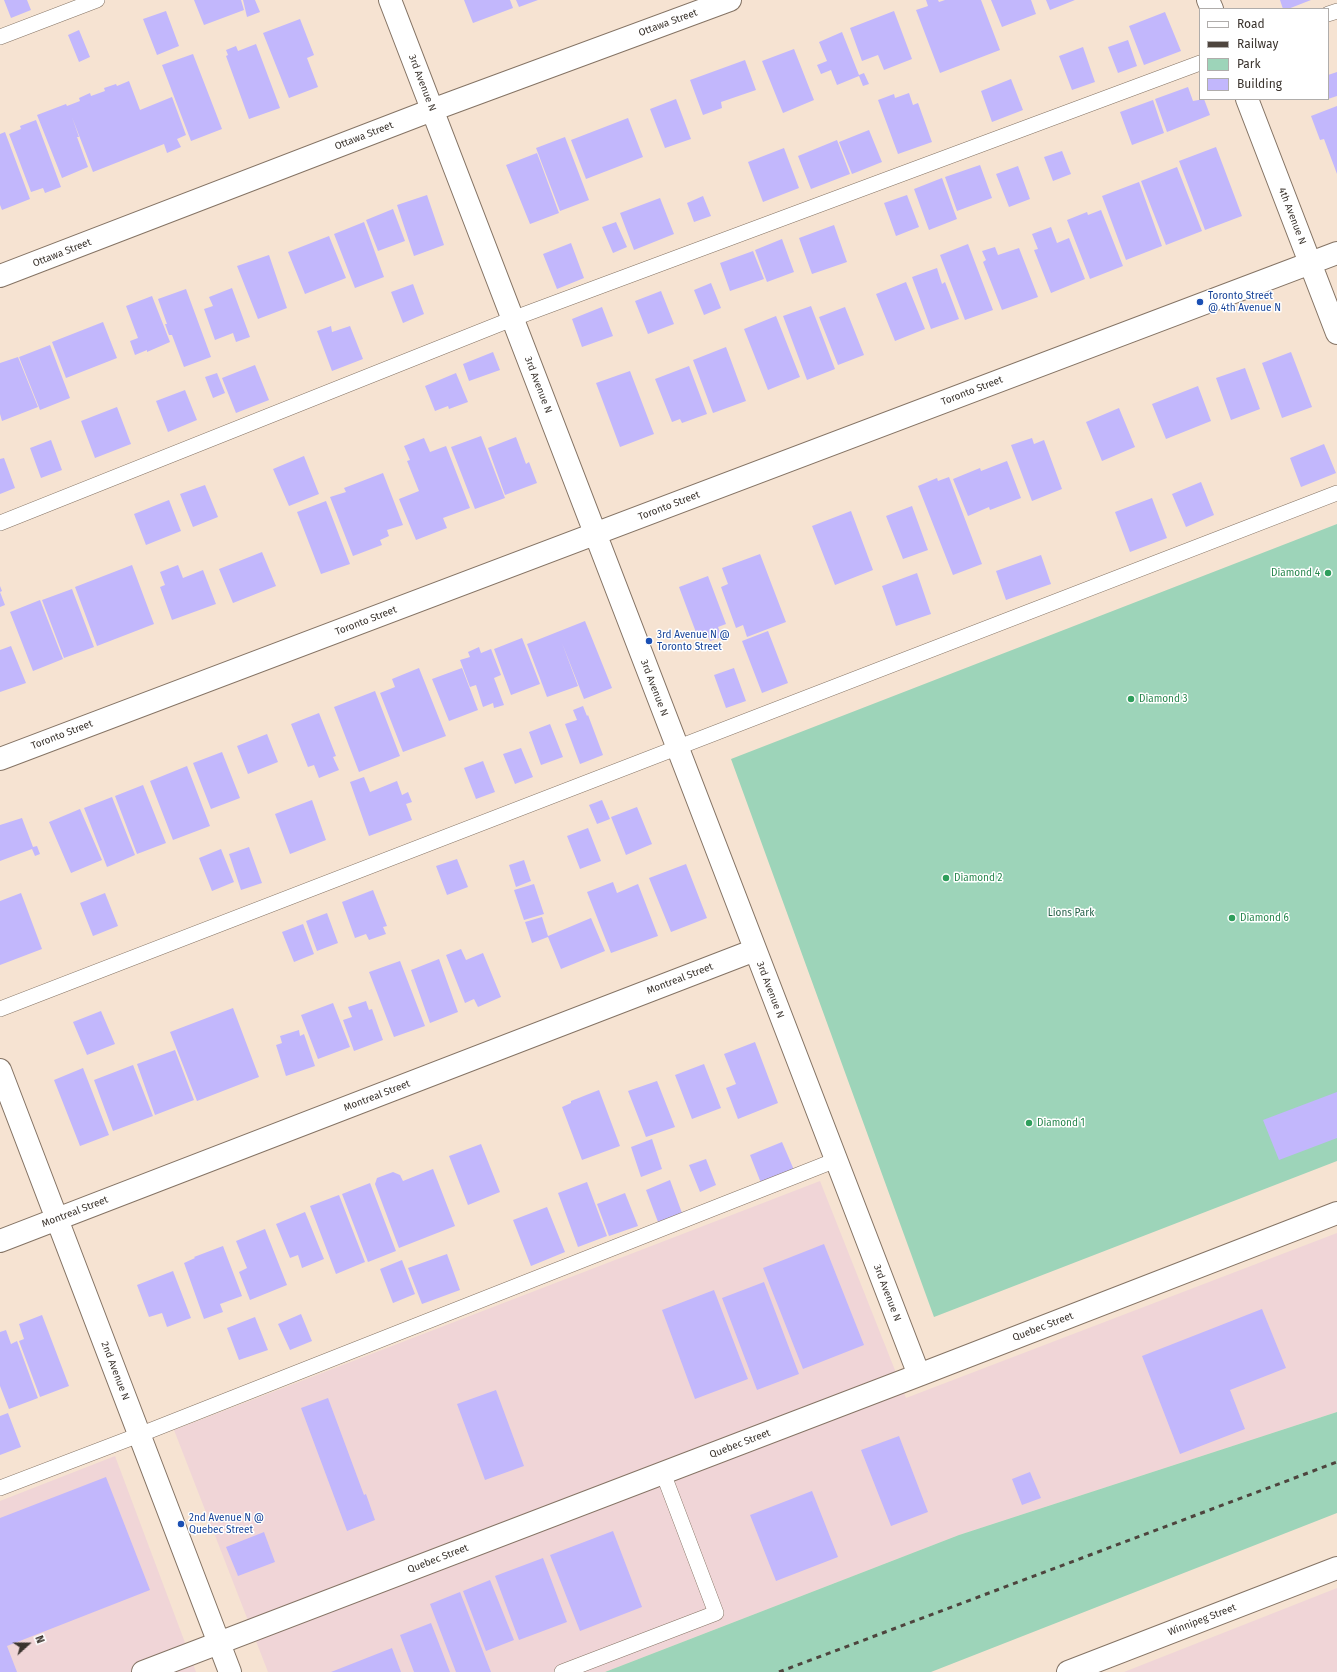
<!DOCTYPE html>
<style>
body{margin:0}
#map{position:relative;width:1337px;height:1672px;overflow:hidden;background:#f6e3d2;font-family:"Fira Sans",sans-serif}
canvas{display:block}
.legend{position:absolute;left:1199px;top:8px;width:130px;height:92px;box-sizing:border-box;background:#fff;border:1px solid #b0adab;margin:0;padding:5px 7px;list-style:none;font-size:12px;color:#3a332d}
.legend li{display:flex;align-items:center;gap:8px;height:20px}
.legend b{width:20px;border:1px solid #b0adab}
.north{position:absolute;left:8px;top:1624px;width:40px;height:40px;-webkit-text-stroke:3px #fff;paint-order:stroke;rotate:69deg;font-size:11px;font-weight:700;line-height:16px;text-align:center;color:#3a332d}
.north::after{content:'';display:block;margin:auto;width:14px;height:18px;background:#3a332d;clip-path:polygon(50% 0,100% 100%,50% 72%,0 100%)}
</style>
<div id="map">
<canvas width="1337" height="1672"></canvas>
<ul class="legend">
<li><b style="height:5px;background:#fff"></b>Road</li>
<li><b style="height:5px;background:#4e453e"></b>Railway</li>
<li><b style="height:11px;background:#9dd4b9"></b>Park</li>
<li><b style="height:11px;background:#c2b7fc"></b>Building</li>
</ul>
<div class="north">N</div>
</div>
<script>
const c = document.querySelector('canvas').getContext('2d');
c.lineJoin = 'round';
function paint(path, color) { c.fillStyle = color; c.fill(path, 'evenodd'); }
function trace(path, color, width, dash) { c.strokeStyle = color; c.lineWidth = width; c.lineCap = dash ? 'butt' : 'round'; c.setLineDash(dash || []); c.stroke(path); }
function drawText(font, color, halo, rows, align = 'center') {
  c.font = font + ' "Fira Sans",sans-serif'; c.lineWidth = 3; c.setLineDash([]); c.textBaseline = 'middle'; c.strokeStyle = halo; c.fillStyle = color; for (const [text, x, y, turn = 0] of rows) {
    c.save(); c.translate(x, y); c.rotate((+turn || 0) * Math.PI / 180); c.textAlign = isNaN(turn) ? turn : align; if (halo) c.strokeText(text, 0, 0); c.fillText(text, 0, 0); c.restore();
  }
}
const industrial = new Path2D(`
 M820 1181 906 1398 1337 1233V1412L959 1535 605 1672H268L174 1430Z
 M115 1456 196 1672H0V1501Z
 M1337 1588V1672H1124Z`);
const green = new Path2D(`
 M1337 524V1161L934 1317 731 759Z
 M1337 1412V1513L931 1672H605L959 1535Z`);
const building = new Path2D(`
 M4 0H27L31 10 11 18Z
 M194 0H241L244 10 204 25Z
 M243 0H255L260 12 247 17Z
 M464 0H510L513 8 473 23Z
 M516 0H538L519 7Z
 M926 0H938L939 2 945 0H981L1000 50 940 73 916 10 928 6Z
 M991 0H1031L1036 14 1002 27Z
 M1046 0H1075L1050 10Z
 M1280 0H1311L1288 9H1283Z
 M166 11 179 46 157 55 143 19Z
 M894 11 912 59 884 70 878 55 862 61 850 28Z
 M1165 12 1181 51 1144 65 1129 26Z
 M300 19 314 55 307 58 318 87 289 98 263 33Z
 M79 30 90 57 79 62 68 35Z
 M842 32 859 75 864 73 869 84 863 86 859 76 837 85 831 70 821 74 817 65 827 61 819 42Z
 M1128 40 1137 66 1118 73 1108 47Z
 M256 44 280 108 249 119 226 56 228 55 226 50 236 46 238 51Z
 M1083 47 1095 82 1072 90 1059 56Z
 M794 49 814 100 783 113 762 61Z
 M193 54 222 129 191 141 162 65Z
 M745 60 756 90 721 102 722 108 703 115 690 80Z
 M1337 72V96L1328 99V75Z
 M1011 79 1023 110 992 122 981 91Z
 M129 81 140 110 172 97 186 135 177 139 181 147 167 153 164 144 93 172 72 117 79 137H77L88 167 62 178 37 115 66 104 67 106 80 101 79 98 90 93 91 96 105 91 104 88 116 84 117 86Z
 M1188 87 1193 101 1204 99 1210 115 1167 132 1155 99Z
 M909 93 913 105 918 103 932 142 898 154 878 100 894 94 895 98Z
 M676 99 691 139 665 148 650 109Z
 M1153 100 1164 133 1132 145 1120 112Z
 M1337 106V174L1324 139 1320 140 1311 116Z
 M628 118 643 157 586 179 571 140Z
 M36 120 61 187 45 193 43 188 31 192 9 134 21 129 20 126Z
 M869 130 882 162 852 174 839 142Z
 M5 132 30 199 2 210 0 205V134Z
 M565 137 589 200 560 211 536 148Z
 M837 140 850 174 811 189 798 156Z
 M1216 147 1242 216 1205 230 1179 161Z
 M784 148 799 188 763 202 748 162Z
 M1062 151 1071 174 1053 181 1044 157Z
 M537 153 559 213 530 224 506 165Z
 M980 165 992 198 957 211 945 177Z
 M1018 166 1030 199 1009 207 996 174Z
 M1177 167 1202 231 1166 245 1141 181Z
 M942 178 957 219 929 230 914 189Z
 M1139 182 1162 246 1126 260 1102 196Z
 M427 195 444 245 414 256 397 205Z
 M907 195 919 227 896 236 884 203Z
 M703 196 711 216 694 222 687 203Z
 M660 198 674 234 634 250 620 213Z
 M393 209 405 241 378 251 366 220Z
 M1101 210 1123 266 1090 279 1067 220 1087 212 1088 215Z
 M364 222 384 277 355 288 334 234Z
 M616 222 627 247 613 253 602 227Z
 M834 225 847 262 812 274 799 238Z
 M1051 227 1057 243 1069 238 1085 279 1051 293 1034 250 1038 249 1032 234Z
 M329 236 346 278 305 294 288 252Z
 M782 239 794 272 767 282 755 250Z
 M571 243 584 278 557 289 543 254Z
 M968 244 993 310 965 320 940 255Z
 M995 247 998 255 1019 248 1038 297 1002 310 983 262 986 260 982 251Z
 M753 251 764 279 730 291 720 263Z
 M269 255 287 308 258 319 237 266Z
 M937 268 942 284 945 282 959 319 931 329 912 277Z
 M906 282 925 329 895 341 876 294Z
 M711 283 721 308 704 315 694 290Z
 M413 284 424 314 403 323 391 292Z
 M232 288 250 337 236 342 233 333 215 340 204 309 213 306 209 297Z
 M186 289 211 357 184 367 172 335H169L165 324H167L158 299Z
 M661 291 674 324 648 334 635 301Z
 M152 296 170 342 147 352V350L135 355 130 341 138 338 126 306Z
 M811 306 835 369 807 380 783 316Z
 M602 307 613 336 582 347 572 319Z
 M845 307 864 355 838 365 819 317Z
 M776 316 800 377 768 390 744 329Z
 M103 322 117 358 66 378 52 342Z
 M331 326 332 332 350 326 363 359 332 371 317 331Z
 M50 345 70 398 40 410 19 357Z
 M726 347 746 401 713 413 693 360Z
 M493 352 500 370 469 381 463 364Z
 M1291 352 1312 407 1282 418 1262 363Z
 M18 357 38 407 2 421 0 414V363Z
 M255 365 269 400 236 413 222 378Z
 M689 366 707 414 682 423 680 419 672 422 655 379Z
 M1245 368 1260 409 1231 420 1216 378Z
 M630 371 654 434 620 447 596 383Z
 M217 373 225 393 213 398 205 377Z
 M456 373 468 402 449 409 448 406 435 411 425 386Z
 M1198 386 1211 421 1166 439 1152 404Z
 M185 390 197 420 168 432 156 401Z
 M117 407 131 444 95 458 81 421Z
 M1119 408 1135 447 1102 461 1086 422Z
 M481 436 505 498 475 509 451 447Z
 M516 437 526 464 529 462 537 483 505 495 488 448Z
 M424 438 430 452 446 446 470 508 443 518 447 528 416 540 399 499 419 491 407 461 410 460 404 446Z
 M1032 438 1034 444 1044 440 1062 489 1032 501 1011 445Z
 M51 440 62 470 41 478 30 448Z
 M1324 444 1336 473 1301 487 1290 458Z
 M304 456 319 494 289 506 273 469Z
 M4 458 15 488 0 494V459Z
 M1007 461 1021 498 990 510 989 507 968 516 953 479 980 468 981 471Z
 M383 473 403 525 387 530 389 536 380 540 382 545 353 556 330 497 346 492 344 488Z
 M949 477 982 564 953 575 918 486 937 478 938 481Z
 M1201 482 1214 515 1186 527 1172 494Z
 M205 485 218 517 193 527 180 494Z
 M1152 498 1167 538 1130 552 1115 512Z
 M169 500 181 531 146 545 134 514Z
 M326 501 350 564 321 574 297 512Z
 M912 506 928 550 903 559 886 516Z
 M851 511 873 570 835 585 812 526Z
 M262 552 276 586 233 603 219 569Z
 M760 554 786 622 747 637 743 625 736 628 721 587 728 584 722 568Z
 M1041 555 1051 584 1006 600 996 571Z
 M132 565 154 624 97 646 75 587Z
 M178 565 183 578 203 570 216 604 172 620 160 587 165 585 160 572Z
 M917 573 931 614 896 626 882 586Z
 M708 576 726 624 718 627 722 637 710 641 706 632 697 635 679 587Z
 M0 586 2 591 0 592 5 605 0 607Z
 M72 589 94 647 64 658 42 600Z
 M40 600 63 659 33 671 10 612Z
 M585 621 612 688 584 699 562 643 578 686 547 697 527 644Z
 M768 631 788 683 762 693 742 641Z
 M522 638 540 684 511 695 494 649Z
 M11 646 26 683 0 692V650Z
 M479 647 481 653 491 649 501 675 494 678 504 705 494 708 493 703 483 707 476 685 470 687 460 660 470 657 468 652Z
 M419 668 446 736 403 752 380 693 395 687 392 679Z
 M462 668 478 710 449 721 432 679Z
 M734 668 746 701 726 708 714 675Z
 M375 691 400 756 359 772 334 707Z
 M583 706 587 716 588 715 603 755 580 764 565 724 577 720 573 710Z
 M319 713 336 756 333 757 339 770 319 778 314 765 308 767 291 724Z
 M550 724 563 757 541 765 529 732Z
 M267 734 278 762 248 774 237 746Z
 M521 748 533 777 515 784 503 754Z
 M222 752 240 798 211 809 193 763Z
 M483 761 495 792 476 799 464 768Z
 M187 766 210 826 173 840 150 781Z
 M364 777 370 792 397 781 402 795 408 792 412 802 406 804 412 820 369 836 350 782Z
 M143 785 166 843 137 854 115 796Z
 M112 797 135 855 107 867 84 808Z
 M312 800 326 840 290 854 275 814Z
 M602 800 610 819 597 824 589 805Z
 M637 807 652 844 626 855 611 817Z
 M80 809 102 860 71 873 49 822Z
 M22 818 33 847 37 846 40 854 35 856 32 849 0 861V825Z
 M588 828 601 861 580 869 567 836Z
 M249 847 262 883 241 890 229 854Z
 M221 849 234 882 212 891 199 858Z
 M457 859 468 887 447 895 436 866Z
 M524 860 531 881 516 887 509 865Z
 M686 864 707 918 671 932 649 878Z
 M613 882 617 893 638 884 658 936 611 953 587 892Z
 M534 884 544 914 524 920 514 890Z
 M373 890 387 926 383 927 386 934 369 940 366 934 355 938 342 902Z
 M21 893 42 949 0 965V901Z
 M105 893 118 926 93 936 80 903Z
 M327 913 338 943 317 951 306 921Z
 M542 917 548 936 591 918 605 951 561 969 548 937 532 943 525 922Z
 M303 924 314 954 294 962 282 932Z
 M461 949 466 960 483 953 501 997 478 1007 474 999 465 1003 446 955Z
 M439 959 458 1012 430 1023 411 970Z
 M400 961 425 1026 394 1037 369 972Z
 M366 1001 369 1010 372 1009 383 1040 354 1051 343 1020 352 1017 348 1007Z
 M333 1003 350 1047 318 1059 301 1015Z
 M233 1008 259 1077 197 1101 170 1032Z
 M101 1011 115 1044 87 1055 73 1022Z
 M299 1030 300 1036 304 1034 315 1066 286 1076 276 1045 282 1043 280 1036Z
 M755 1042 778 1103 738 1119 726 1088 736 1084 724 1054Z
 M175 1050 194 1100 155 1115 137 1064Z
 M704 1064 721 1108 692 1119 675 1075Z
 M133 1065 153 1116 113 1131 94 1080Z
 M83 1068 109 1135 80 1146 54 1080Z
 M657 1081 675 1127 646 1137 628 1091Z
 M599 1090 620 1146 582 1160 562 1107 571 1103V1101Z
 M1337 1092V1138L1279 1160 1263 1120Z
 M652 1139 662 1169 641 1177 631 1147Z
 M782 1142 794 1170 761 1183 750 1155Z
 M481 1144 500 1192 468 1205 449 1156Z
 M706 1159 716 1185 700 1192 689 1165Z
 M433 1169 455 1226 399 1248 375 1184 377 1178 393 1172 400 1175 403 1181Z
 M670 1180 682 1213 658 1222 646 1190Z
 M587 1182 607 1236 578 1247 558 1193Z
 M370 1183 396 1251 368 1262 342 1194Z
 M625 1193 638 1226 609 1236 597 1204Z
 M339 1195 365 1262 336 1274 310 1206Z
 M547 1207 565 1252 531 1266 513 1220Z
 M305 1212 324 1259 302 1268 298 1255 290 1258 276 1224Z
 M265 1229 287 1285 250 1300 239 1272 247 1268 236 1241Z
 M824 1244 864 1345 803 1369 763 1268Z
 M223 1246 242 1296 220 1304 223 1312 204 1319 184 1263 195 1258 194 1257Z
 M447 1254 460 1290 422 1304 408 1268Z
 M402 1260 415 1294 393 1303 380 1269Z
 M173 1271 191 1318 167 1327 162 1313 149 1317 137 1285Z
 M764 1282 799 1374 757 1390 722 1298Z
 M714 1290 748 1379 695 1399 662 1310Z
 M1262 1309 1286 1368 1230 1390 1245 1429 1180 1454 1142 1356Z
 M301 1314 312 1341 290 1350 278 1324Z
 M42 1315 69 1386 40 1397 19 1341 24 1339 19 1324Z
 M255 1317 268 1350 239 1360 227 1328Z
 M6 1330 11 1344 17 1341 38 1398 9 1409 0 1386V1332Z
 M496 1390 524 1466 485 1480 457 1404Z
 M328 1398 364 1495 366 1494 375 1520 347 1531 301 1408Z
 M8 1413 21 1447 0 1455V1416Z
 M899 1436 928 1512 891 1526 861 1450Z
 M1030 1472 1041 1498 1022 1505 1012 1479Z
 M106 1477 150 1590 7 1646 17 1672H0V1518Z
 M812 1491 838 1557 776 1581 750 1515Z
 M613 1531 642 1607 580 1631 550 1555Z
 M264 1532 275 1562 238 1576 226 1547Z
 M543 1558 567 1622 519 1640 495 1576Z
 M490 1580 514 1640 486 1651 463 1591Z
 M460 1592 491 1672H456L430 1604Z
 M431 1623 450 1672H414L400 1635Z
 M392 1648 401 1672H331Z`);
const lane = new Path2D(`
 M1328 14 1337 11
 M0 37 97 0
 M0 523 512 319 1200 63
 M0 1009 1337 493
 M0 1488 139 1435 836 1160
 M562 1672 716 1613 663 1473`);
const street = new Path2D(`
 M390 0 919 1375
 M1208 0 1212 9
 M1247 99 1337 333
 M0 276 432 110 730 0
 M0 759 1337 253
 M0 1070 230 1672
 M0 1241 755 950
 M143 1672 919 1375 1337 1213`);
const secondary = new Path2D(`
 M1068 1672 1337 1568`);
const rail = new Path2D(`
 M779 1672 1337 1462`);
const markers = [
 [1200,302,4,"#1a4fb4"],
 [1328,573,4,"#2e9e5b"],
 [649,641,4,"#1a4fb4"],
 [1131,699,4,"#2e9e5b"],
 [946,878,4,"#2e9e5b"],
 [1232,918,4,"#2e9e5b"],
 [1029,1123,4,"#2e9e5b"],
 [181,1524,4,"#1a4fb4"]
];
const streetNames = [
 ["Ottawa Street",668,23,-20],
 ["3rd Avenue N",422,83,69],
 ["Ottawa Street",364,136,-21],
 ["4th Avenue N",1292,216,69],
 ["Ottawa Street",62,253,-21],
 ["3rd Avenue N",538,385,69],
 ["Toronto Street",972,391,-21],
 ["Toronto Street",669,506,-21],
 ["Toronto Street",366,621,-21],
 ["3rd Avenue N",654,688,69],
 ["Toronto Street",62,735,-21],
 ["Montreal Street",680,979,-21],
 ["3rd Avenue N",770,990,69],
 ["Montreal Street",377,1096,-21],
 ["Montreal Street",75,1212,-21],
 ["3rd Avenue N",887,1293,69],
 ["Quebec Street",1043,1327,-21],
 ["2nd Avenue N",115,1371,69],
 ["Quebec Street",740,1444,-21],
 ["Quebec Street",438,1559,-21],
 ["Winnipeg Street",1202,1620,-21]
];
const transitNames = [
 ["Toronto Street",1208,296],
 ["@ 4th Avenue N",1208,308],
 ["3rd Avenue N @",657,635],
 ["Toronto Street",657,647],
 ["2nd Avenue N @",189,1518],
 ["Quebec Street",189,1530]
];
const leisureNames = [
 ["Diamond 4",1320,573,"right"],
 ["Diamond 3",1139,699],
 ["Diamond 2",954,878],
 ["Diamond 6",1240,918],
 ["Diamond 1",1037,1123]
];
const parkNames = [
 ["Lions Park",1071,913]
];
paint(industrial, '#f0d5d7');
paint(green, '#9dd4b9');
paint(building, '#c2b7fc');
trace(lane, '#847364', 16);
trace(street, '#847364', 24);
trace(secondary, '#847364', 24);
trace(lane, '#fff', 15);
trace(street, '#fff', 22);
trace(secondary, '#fff', 22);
trace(rail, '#4e453e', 3, [5, 5]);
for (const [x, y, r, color] of markers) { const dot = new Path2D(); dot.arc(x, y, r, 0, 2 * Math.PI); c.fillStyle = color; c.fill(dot); trace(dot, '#fff', 1.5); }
drawText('10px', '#3a332d', '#fff', streetNames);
drawText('10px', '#164399', '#fff', transitNames, 'left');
drawText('10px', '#27864d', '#fff', leisureNames, 'left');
drawText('10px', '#1f5d44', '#fff', parkNames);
</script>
